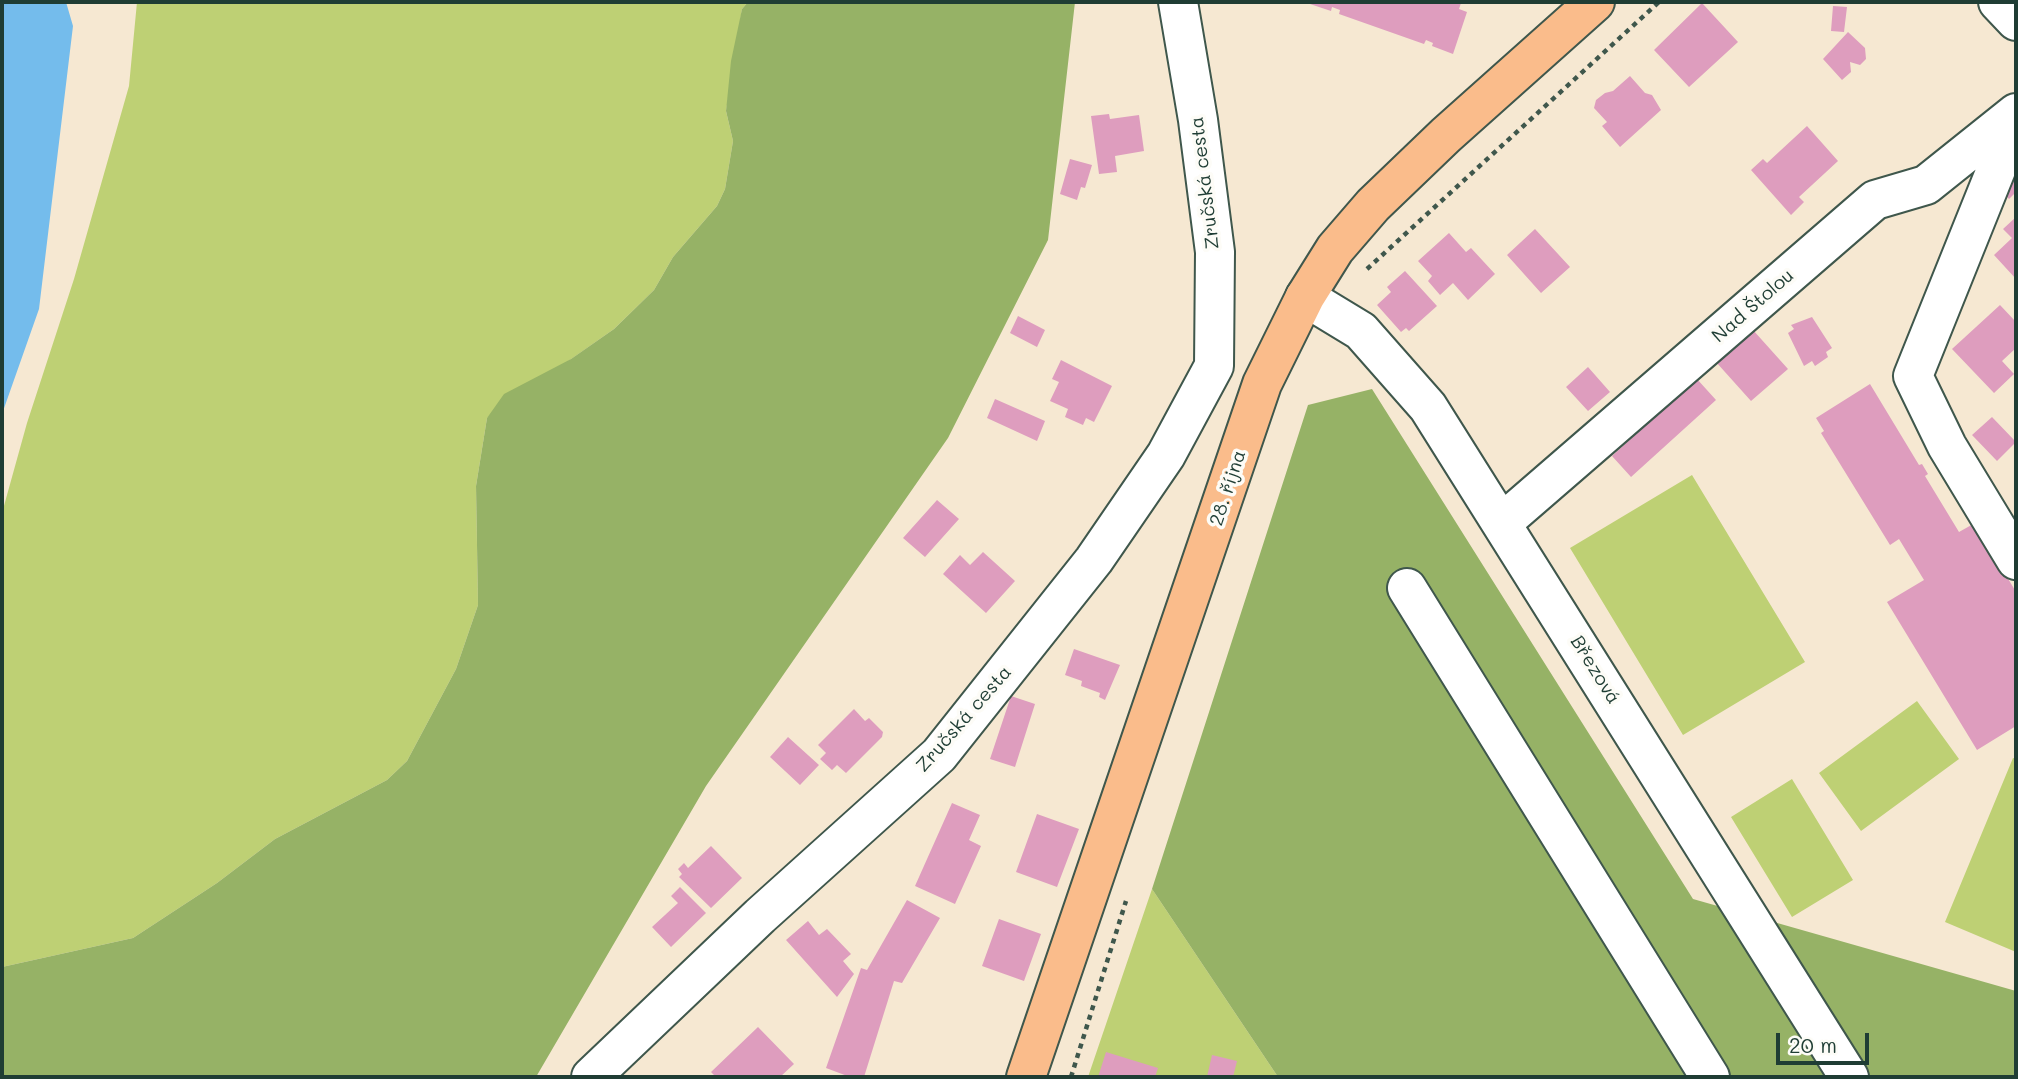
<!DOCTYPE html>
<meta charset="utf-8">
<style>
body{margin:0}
#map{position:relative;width:2018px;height:1079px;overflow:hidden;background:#f6e8d2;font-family:Mali,sans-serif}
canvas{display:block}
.frame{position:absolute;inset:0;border:4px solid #1f3d34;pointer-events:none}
.scale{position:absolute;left:1776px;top:1033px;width:93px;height:32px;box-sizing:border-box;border:4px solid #1f3d34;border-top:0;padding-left:9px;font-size:21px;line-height:24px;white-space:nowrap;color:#1f3d34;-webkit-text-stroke:5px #fdfcf7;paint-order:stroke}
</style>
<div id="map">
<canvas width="2018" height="1079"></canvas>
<div class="frame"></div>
<div class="scale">20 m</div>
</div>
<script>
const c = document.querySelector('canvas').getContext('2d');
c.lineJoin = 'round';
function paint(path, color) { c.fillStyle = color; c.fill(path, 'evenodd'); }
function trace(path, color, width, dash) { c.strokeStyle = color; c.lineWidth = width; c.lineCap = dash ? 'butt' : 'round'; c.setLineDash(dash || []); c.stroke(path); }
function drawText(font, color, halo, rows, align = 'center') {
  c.font = font + ' Mali,sans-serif'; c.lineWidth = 7; c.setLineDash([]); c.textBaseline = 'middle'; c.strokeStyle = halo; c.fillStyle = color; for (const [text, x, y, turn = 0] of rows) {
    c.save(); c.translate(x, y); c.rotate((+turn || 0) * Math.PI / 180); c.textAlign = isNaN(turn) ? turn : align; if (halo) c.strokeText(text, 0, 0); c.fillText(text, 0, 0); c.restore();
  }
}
const green = new Path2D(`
 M137 2H748L742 9 726 111 733 141 725 189 717 206 673 257 654 290 614 329 487 418 476 486 478 605 456 669 407 761 387 780 275 839 217 883 133 938 2 967V513L27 423 74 279 129 86Z
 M1692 475 1805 662 1683 735 1570 548Z
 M1917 701 1959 759 1861 831 1819 773Z
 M2013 758 2016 759V952L1945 922Z
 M1792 779 1853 880 1792 917 1731 817Z
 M1152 889 1278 1077H1088Z`);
const forest = new Path2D(`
 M748 2H1075L1048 240 948 438 706 786 536 1077H2V967L133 938 217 883 275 839 387 780 407 761 456 669 478 605 476 486 487 418 504 394 571 359 614 329 654 290 673 257 717 206 725 189 733 141 726 111 731 61 742 9Z
 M1372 389 1693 899 2016 991V1077H1278L1152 889 1308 405Z`);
const water = new Path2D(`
 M2 2H66L73 26 39 309 2 414V140L4 134 2 128Z`);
const building = new Path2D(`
 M1311 2H1456L1461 3 1459 9 1467 12 1453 54 1432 46 1433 43 1426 40 1424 44 1339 14 1340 10 1332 7 1331 11 1310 4Z
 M1702 3 1738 42 1689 87 1654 50Z
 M1833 6 1847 7 1844 32 1831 31Z
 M1848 32 1865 48 1866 59 1860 65 1850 62 1851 72 1842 80 1823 59Z
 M1630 76 1645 93 1652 95 1661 110 1620 147 1602 126 1607 122 1594 108 1596 100 1605 93 1613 91Z
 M1109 114 1110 119 1139 115 1144 151 1115 156 1117 172 1099 174 1091 116Z
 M1807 126 1838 161 1799 197 1804 202 1791 215 1751 170 1763 159 1767 163Z
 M1070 159 1092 165 1085 188 1081 187 1077 200 1060 194Z
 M2016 161V192L2009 199 1995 184Z
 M2016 217V279L1994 255 2012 238 2003 229Z
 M1535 229 1570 267 1541 293 1507 255Z
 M1449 233 1466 252 1471 248 1495 274 1468 300 1453 283 1440 295 1428 281 1432 276 1418 261Z
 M1405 271 1437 306 1409 331 1406 328 1401 332 1377 305 1391 292 1387 287Z
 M2000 305 2016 322V348L2002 361 2014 374 1994 393 1952 349Z
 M1018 316 1045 330 1037 347 1010 333Z
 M1812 317 1832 348 1826 352 1828 357 1815 366 1812 361 1804 366 1788 333 1794 329 1791 325Z
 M1753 330 1788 369 1751 401 1716 362Z
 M1061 360 1112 386 1094 422 1086 418 1083 425 1065 417 1068 409 1050 401 1059 382 1052 379Z
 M1588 367 1610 392 1588 411 1566 387Z
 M1697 379 1716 400 1631 477 1612 456Z
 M1870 384 1919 465 1922 464 1928 474 1925 476 1959 532 1975 523 2016 592V726L1977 750 1887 602 1924 580 1899 539 1890 545 1821 433 1824 431 1816 418Z
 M995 399 1045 421 1037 441 987 418Z
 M1992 417 2016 442 1997 461 1972 435Z
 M937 500 959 519 925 557 903 538Z
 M983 552 1015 581 986 613 943 574 960 555 970 565Z
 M1074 649 1120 665 1105 700 1099 697 1100 693 1081 686 1082 681 1065 675Z
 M1011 696 1035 704 1015 767 990 759Z
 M854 709 865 721 869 718 883 732 882 737 846 773 837 765 832 770 820 759 826 753 818 745Z
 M788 737 819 765 800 785 770 757Z
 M952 803 980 815 969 840 981 846 955 904 915 886Z
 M1037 814 1079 829 1057 887 1016 872Z
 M711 846 742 878 711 908 679 877 682 874 678 869 684 863 688 868Z
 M680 887 706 913 671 947 652 927 678 903 671 896Z
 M907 900 940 918 902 983 894 981 864 1077H850L826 1068 861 968 867 970Z
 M999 919 1041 934 1024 981 982 966Z
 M808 921 819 935 827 929 851 954 843 961 854 974 837 997 786 940Z
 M758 1027 794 1064 780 1077H716L711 1072Z
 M1106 1052 1158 1068 1155 1077H1098Z
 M1212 1055 1237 1061 1233 1077H1207Z`);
const path = new Path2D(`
 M1367 269 1659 2
 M1071 1077 1126 901`);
const minor = new Path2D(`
 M1998 2 2016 21
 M2016 120 1913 376 1947 446 2016 560
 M1305 297 1361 331 1428 407 1849 1077
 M1503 522 1875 200 1926 185 2016 113
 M1407 588 1710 1077
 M591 1077 760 916 939 755 1094 560 1166 455 1214 366 1215 252 1198 120 1178 2`);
const major = new Path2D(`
 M1026 1077 1262 384 1305 297 1335 249 1373 205 1446 135 1595 2`);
const streetNames = [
 ["Zručská cesta",1205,183,-97],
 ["Nad Štolou",1753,306,-41],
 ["28. října",1228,488,-72],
 ["Březová",1595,670,58],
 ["Zručská cesta",964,719,-49]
];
paint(green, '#bed074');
paint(forest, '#96b266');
paint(water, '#74bcec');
paint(building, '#de9dbe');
trace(minor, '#3f574c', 42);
trace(major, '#3f574c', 42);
trace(path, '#3f574c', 4.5, [5, 5]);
trace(minor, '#fff', 38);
trace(major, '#fabc8b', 38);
drawText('19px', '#1f3d34', '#fdfcf7', streetNames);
</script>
